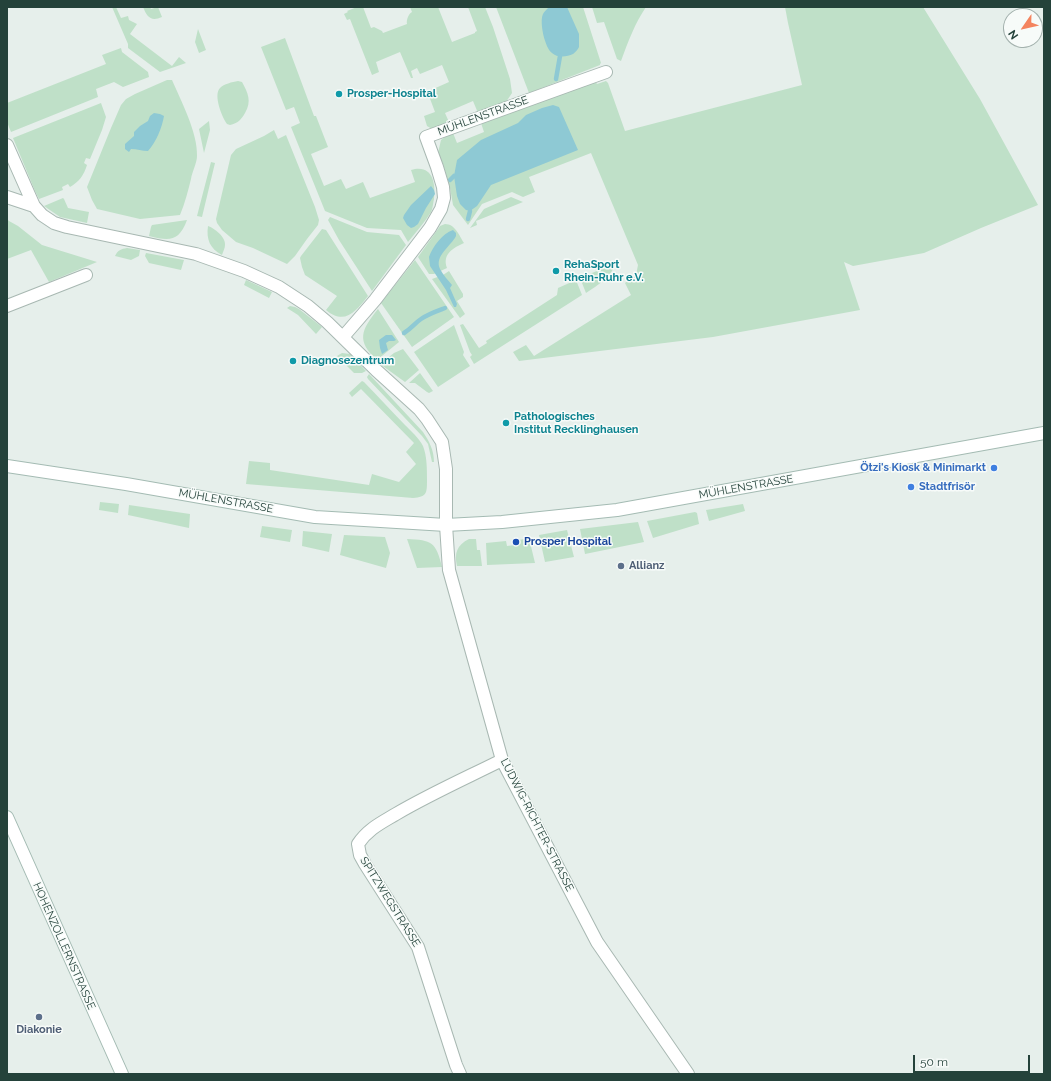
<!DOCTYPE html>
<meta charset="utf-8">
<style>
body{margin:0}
#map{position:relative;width:1051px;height:1081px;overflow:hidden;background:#e6efeb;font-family:Raleway,sans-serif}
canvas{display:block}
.frame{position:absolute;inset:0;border:8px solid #24423a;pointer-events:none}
.north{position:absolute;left:1003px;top:8px;width:40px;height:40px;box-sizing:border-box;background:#f7fbf9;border:1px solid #a3b1ad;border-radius:50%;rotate:236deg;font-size:11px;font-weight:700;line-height:16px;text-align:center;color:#24423a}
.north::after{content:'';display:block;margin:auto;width:14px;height:18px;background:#f4845f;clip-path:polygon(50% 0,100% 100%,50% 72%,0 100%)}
.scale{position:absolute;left:913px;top:1055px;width:117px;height:18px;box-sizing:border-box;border:2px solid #24423a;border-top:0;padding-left:5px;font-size:12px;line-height:14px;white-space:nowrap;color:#24423a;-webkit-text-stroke:3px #f7fbf9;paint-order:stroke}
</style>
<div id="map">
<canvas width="1051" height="1081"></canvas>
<div class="frame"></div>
<div class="north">N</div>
<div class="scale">50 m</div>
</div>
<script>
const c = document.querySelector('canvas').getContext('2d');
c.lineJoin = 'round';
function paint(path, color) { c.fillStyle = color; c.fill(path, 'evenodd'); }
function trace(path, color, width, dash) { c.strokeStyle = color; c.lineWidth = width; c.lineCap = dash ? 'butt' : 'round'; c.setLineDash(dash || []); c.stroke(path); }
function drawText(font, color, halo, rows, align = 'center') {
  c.font = font + ' Raleway,sans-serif'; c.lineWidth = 3; c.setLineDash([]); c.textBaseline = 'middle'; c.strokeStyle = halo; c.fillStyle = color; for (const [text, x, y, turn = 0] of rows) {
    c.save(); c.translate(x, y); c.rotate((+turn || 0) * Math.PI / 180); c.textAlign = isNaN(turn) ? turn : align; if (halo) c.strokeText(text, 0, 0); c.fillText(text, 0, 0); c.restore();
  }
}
const green = new Path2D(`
 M112 7H116L121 18 128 16 129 20 137 24 130 34 172 66 179 57 186 63 160 72 128 48V44Z
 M143 7H150L151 9 158 7 162 17C151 22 147 17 143 7Z
 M357 7H363L371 28 374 27 382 31 383 33 407 24C406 20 409 13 412 12L410 7H438L452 42 475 33V32L477 31 468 7H485L493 27 510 79 512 93 506 102 478 113 473 101 445 113 449 122 432 129 427 126 424 116 435 112 429 96 433 94 431 90 449 82 442 65 420 74 417 68 411 71 413 78H411L400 52 376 62 379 72 372 75 350 19 347 20 344 14 348 12 347 11Z
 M496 7H583L601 63 600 64V65L529 93Z
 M592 7H646C635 23 628 42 621 61L617 59 604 22 597 23Z
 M785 7H923L980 99 1038 205 981 228 924 253 853 266 844 262 860 310 713 337 519 361 513 352 526 345 534 356 631 295 625 283 636 275 638 265 591 153 529 177 535 192 523 197 512 192 482 204 468 225 453 205 450 188 443 164 438 153 441 140 445 137 453 133 457 143 484 132 481 123 595 81 597 84 606 81 608 83 625 131 802 85 788 23Z
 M198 29 206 50 199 53 195 42Z
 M285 38 314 116H316L328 147 311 154 324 186 341 179 346 189 363 182 370 198 415 182 411 170C432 164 436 182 434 199 433 203 433 208 431 212 425 222 416 232 408 242L401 230 367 228 325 211 291 127 300 123 294 107 286 110 261 47Z
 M121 48 122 52 148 72 149 77 123 87 114 82 96 89 98 97 11 132 7 122V103L106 64 102 55Z
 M167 80H172C181 101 198 133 197 156 197 163 192 172 191 179 188 191 185 203 180 215L140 219 97 209 92 200 87 187 111 128 121 105 126 99 135 94Z
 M238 81 242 82C248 93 252 101 245 113 241 120 238 123 230 125L227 124C222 117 213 95 220 88 224 84 232 82 238 81Z
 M101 103 106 117 102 130 90 159 86 158 84 163 87 165C84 175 79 182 70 187L68 184 62 187 63 190 39 199 35 191 13 138Z
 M209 121 210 130 204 153 199 129Z
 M274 130 278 139 286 135 315 207 319 220 318 225 307 239 295 256 287 264 253 248 236 242 222 230 217 223 216 219 231 155 236 149 264 136Z
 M211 162 215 163 202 217 197 216Z
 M511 197 523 202 476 221 477 225 470 228 484 209Z
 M63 198 64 199 68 208 89 212 87 223 60 217 44 206Z
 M330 217 367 232 399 235 406 245 372 291 339 240 328 220Z
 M7 219 9 221 18 226 42 245 97 262 49 282 31 250 7 259Z
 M187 220C179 242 169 241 149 236L151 227 152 225Z
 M445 224C455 224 459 235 464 243 453 248 442 254 447 268L434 274H429L418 257 438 229 440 226Z
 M208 226C214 228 226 237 225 245 225 248 223 252 222 255 210 249 206 239 208 226Z
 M322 229 326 230 368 296C356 311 345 326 326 310L337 296 305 275 302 267 300 258 301 256Z
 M127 248 140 250 139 256 131 260 115 256C118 250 121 249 127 248Z
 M146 253 184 260 181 270 149 263 145 256Z
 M415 260 454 317 412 347 381 303Z
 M616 263C611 277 598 285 586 293L580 278Z
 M449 271 463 294V297L457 301 465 314 460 318 432 279 443 275Z
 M246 280 272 292 269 298 244 285Z
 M576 280 582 295 474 364 470 357 472 355 470 352 460 325 463 324 479 348 487 343 486 341 557 295 558 288Z
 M290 306 295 307 299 309 322 327 316 334 298 315 287 308Z
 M378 309 399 342 377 360C356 341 361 330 378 309Z
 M454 325 464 352 463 355 470 366 438 387 414 352Z
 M403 349 419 370 405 382 380 364 394 353Z
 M342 353 350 354 366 371 362 373H354L337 356Z
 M420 373 433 391 429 393 427 392 415 383H409Z
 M369 374 423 432C429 441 434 450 434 462H432L428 444 422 436 368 379 367 377Z
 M362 381 364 382C378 396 391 411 405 425 411 431 419 438 423 446 427 456 427 469 427 480 427 493 427 497 413 498L246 484 249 461 270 463V470L369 485 372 474 399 482 416 464 406 452 414 443 361 389 352 397 349 393Z
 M100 502 119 504 118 513 99 510Z
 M743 504 745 511 709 521 706 510Z
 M129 505 190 514 189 528 128 515Z
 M695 512 697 513 699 524 653 538 647 521Z
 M638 522 644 542 585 554 580 529Z
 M262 526 292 530 290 542 260 537Z
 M567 530 574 557 545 562 539 535Z
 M303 531 332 534 329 552 302 546Z
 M344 535 385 537 390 553 386 568 340 555Z
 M529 538 535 563 487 565 486 543 506 541 507 546 515 545 514 541Z
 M407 539C432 540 436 542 442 567L417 568Z
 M469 539H476L477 550H480L482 566H457C454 553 457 545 469 539Z`);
const water = new Path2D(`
 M549 7H567L579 34V47C578 49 576 52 573 54 567 57 557 58 552 53 545 48 539 22 543 14 544 12 547 9 549 7Z
 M553 105 559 107 578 150 491 185 477 206 470 211 466 210 460 204 457 196 454 176 457 160 481 140 518 123 526 115 542 108Z
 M154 113 160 114 164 116C162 128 156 142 148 151 142 151 137 149 131 149L129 152 125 149V144L134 136V132L140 126 148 121 150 116Z
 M431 186 434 190 435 194 426 208 418 224 414 227 411 228 407 225 403 218 404 215 411 205Z
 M453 230 456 233V236C451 246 434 256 440 269 443 275 448 280 452 285L450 288 457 304 456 307H454L446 290 430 266 429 257C433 246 442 234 453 230Z
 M386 335H392L396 340 394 341H389L386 343 388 350 382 354 380 348 379 340Z`);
const stream = new Path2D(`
 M556 79 560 56
 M450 180 454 176
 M468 219 470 211
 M404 333C412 328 415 323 421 319 428 314 437 311 445 308`);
const street = new Path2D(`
 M7 145 34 206 42 215 54 223 67 227 196 254 244 271 279 287 308 306 327 322 376 370 419 409 427 419 442 442 446 469V525L449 570 502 760 597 942 688 1074
 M7 197 34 206
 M7 306 86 275
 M343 337 375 300 430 228 441 209 444 198 443 187 437 167 426 137 578 82 606 72
 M460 1074 456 1065 418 947 365 864 360 855 358 844C368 829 381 823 396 814 430 794 466 778 502 760`);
const secondary = new Path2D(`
 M7 466 126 484 315 517 446 525 502 522 617 510 1044 433
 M7 817 122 1074`);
const markers = [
 [339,94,4,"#0f9aa8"],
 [556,271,4,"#0f9aa8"],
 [293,361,4,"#0f9aa8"],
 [506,423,4,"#0f9aa8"],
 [994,468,4,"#3f7fe0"],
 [911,487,4,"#3f7fe0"],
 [516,542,4,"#1a4fb4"],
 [621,566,4,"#5c6f8a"],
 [39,1017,4,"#5c6f8a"]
];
const cultureNames = [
 ["Prosper-Hospital",347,94],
 ["RehaSport",564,265],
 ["Rhein-Ruhr e.V.",564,278],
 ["Diagnosezentrum",301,361],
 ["Pathologisches",514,417],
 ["Institut Recklinghausen",514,430]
];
const streetNames = [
 ["MÜHLENSTRASSE",483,116,-20],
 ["MÜHLENSTRASSE",746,487,-10],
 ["MÜHLENSTRASSE",226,501,10],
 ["LUDWIG-RICHTER-STRASSE",537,825,63],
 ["SPITZWEGSTRASSE",390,902,58],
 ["HOHENZOLLERNSTRASSE",64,946,66]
];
const shopNames = [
 ["Ötzi's Kiosk & Minimarkt",986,468],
 ["Stadtfrisör",919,487,"left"]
];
const transitNames = [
 ["Prosper Hospital",524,542]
];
const serviceNames = [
 ["Allianz",629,566],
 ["Diakonie",39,1030,"center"]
];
paint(green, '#bfe0c8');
paint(water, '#8ec9d4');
trace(stream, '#8ec9d4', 4.5);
trace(street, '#a8b8b2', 14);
trace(secondary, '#a4bbb3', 14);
trace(street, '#fff', 12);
trace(secondary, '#fff', 12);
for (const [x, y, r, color] of markers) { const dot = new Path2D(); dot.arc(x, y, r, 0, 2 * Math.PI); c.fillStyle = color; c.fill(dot); trace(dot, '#f7fbf9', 1.5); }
drawText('bold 11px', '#0d838f', '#f7fbf9', cultureNames, 'left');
drawText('11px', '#24423a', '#f7fbf9', streetNames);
drawText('bold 11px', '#366cbe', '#f7fbf9', shopNames, 'right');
drawText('bold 11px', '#164399', '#f7fbf9', transitNames, 'left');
drawText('bold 11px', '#4e5e75', '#f7fbf9', serviceNames, 'left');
</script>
